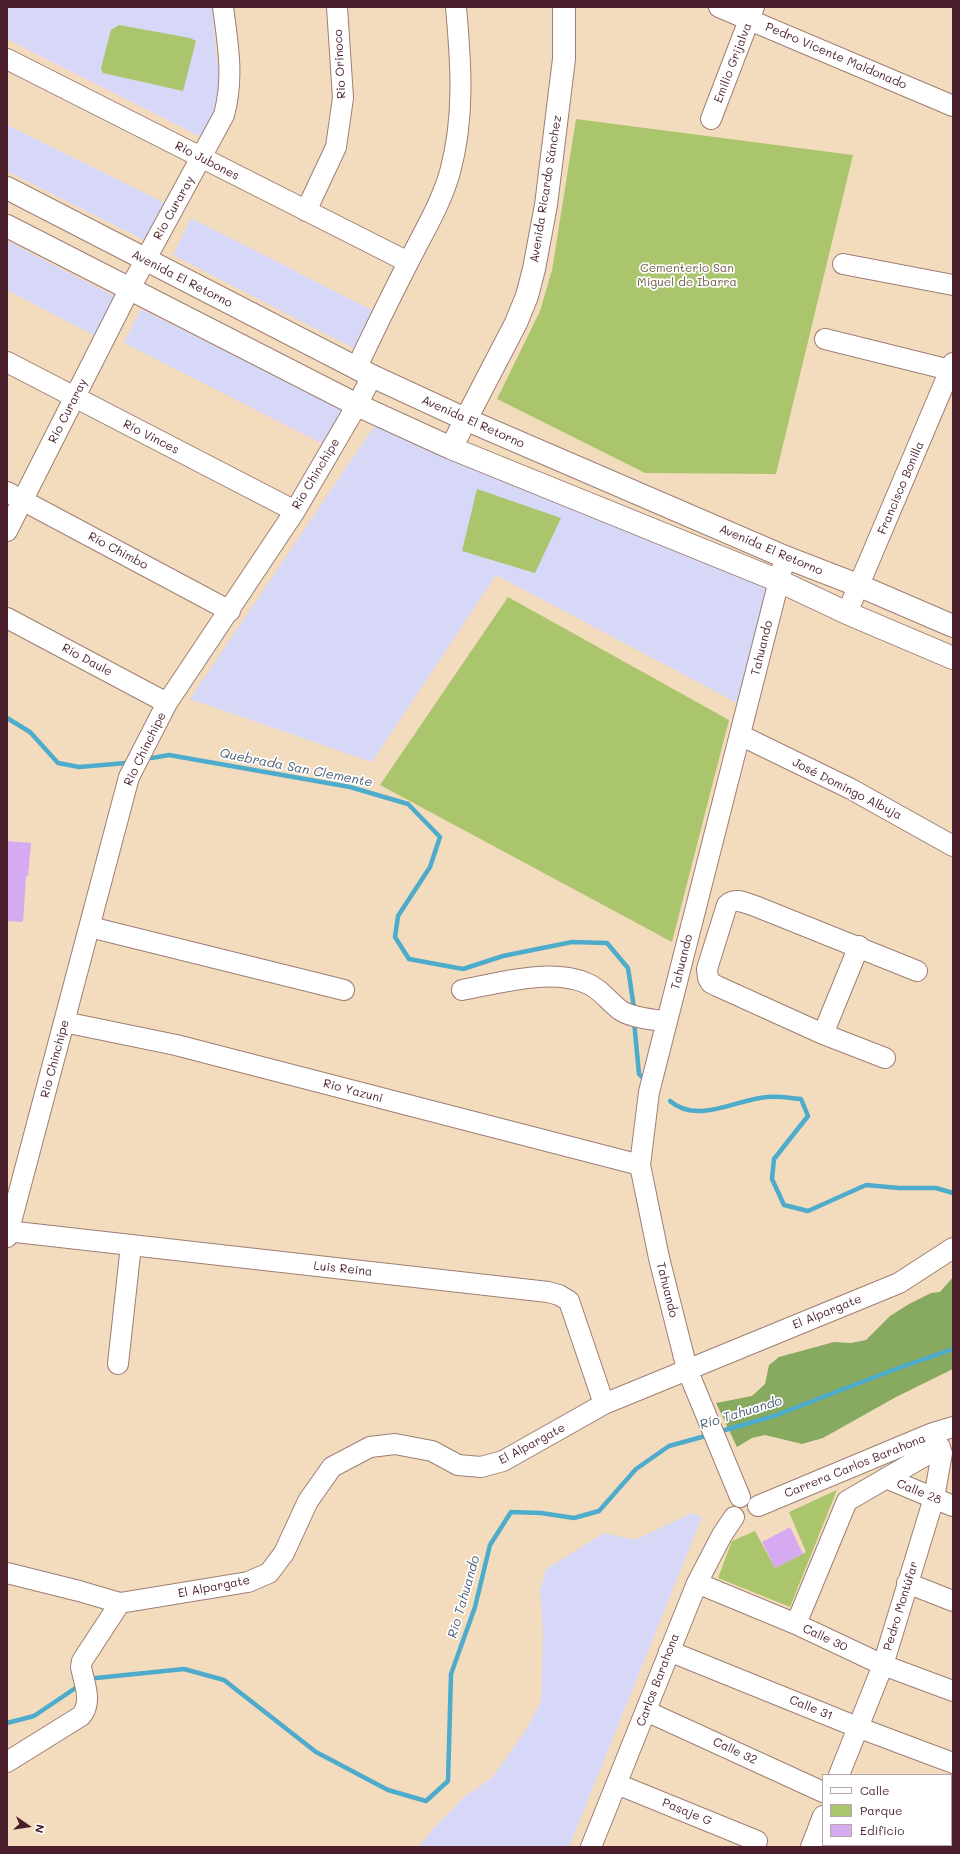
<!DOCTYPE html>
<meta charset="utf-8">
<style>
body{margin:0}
#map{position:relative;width:960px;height:1854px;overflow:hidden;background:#f3dcbd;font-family:Mali,sans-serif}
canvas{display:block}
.frame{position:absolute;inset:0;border:8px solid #4a1f2b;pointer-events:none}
.legend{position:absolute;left:822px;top:1774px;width:130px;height:72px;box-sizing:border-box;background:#fff;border:1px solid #b7a5aa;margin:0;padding:5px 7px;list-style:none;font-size:12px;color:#4a1f2b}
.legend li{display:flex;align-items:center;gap:8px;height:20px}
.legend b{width:20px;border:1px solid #b7a5aa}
.north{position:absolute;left:8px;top:1806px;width:40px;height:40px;-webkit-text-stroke:3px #fff;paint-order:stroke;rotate:103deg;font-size:11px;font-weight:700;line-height:16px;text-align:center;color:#4a1f2b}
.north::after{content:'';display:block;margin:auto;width:14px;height:18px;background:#4a1f2b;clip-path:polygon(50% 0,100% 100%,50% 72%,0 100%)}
</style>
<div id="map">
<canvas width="960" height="1854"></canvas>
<div class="frame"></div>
<ul class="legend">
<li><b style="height:5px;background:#fff"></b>Calle</li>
<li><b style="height:11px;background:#abc56c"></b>Parque</li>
<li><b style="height:11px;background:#d6aaf1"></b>Edificio</li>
</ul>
<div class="north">N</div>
</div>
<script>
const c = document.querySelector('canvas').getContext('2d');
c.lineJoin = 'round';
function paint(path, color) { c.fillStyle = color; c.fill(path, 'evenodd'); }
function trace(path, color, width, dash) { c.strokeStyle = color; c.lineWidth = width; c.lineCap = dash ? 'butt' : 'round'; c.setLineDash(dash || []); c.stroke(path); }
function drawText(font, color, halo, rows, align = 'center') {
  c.font = font + ' Mali,sans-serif'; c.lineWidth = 3.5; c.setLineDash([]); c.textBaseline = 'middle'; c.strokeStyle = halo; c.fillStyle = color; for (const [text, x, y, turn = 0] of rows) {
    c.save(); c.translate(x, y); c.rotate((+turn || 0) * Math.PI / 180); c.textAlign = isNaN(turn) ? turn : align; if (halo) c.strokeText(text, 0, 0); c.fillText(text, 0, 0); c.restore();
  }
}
const built = new Path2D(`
 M7 7H212L217 63 221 79 219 105 201 137 7 39Z
 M7 125 167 204 148 242 7 171Z
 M191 218 378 313 359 351 173 255Z
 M7 241 118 298 97 337 7 290Z
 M141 309 344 411 327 446 124 343Z
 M377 422 775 589 741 705 496 575 372 762 190 699Z
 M692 1513 702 1517 569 1847H419L432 1830 464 1797 492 1778 527 1728 541 1702 543 1631 540 1591 546 1569 604 1533 635 1540Z`);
const green = new Path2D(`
 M119 25 190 38 196 41 183 91 103 73 101 68 111 30Z
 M576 119 853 155 776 474 645 473 497 399 540 311 552 270Z
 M477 489 561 518 535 573 462 551Z
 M508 597 729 720 672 942 380 785Z
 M837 1490 790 1607 718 1578 732 1541 755 1531 775 1568 806 1552 789 1512Z`);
const forest = new Path2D(`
 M953 1277V1369L896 1397 823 1438 802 1444 765 1435 752 1438 737 1447 716 1403 752 1396 765 1384 769 1365 779 1357 834 1342 851 1343 866 1340 890 1316 909 1304 931 1293 940 1292Z`);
const stream = new Path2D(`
 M7 718 30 732 58 763 79 767 126 763
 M152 758 169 755 350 787 408 804 440 837 430 867 398 916 395 937 409 959 463 969 503 956 572 942 607 943 628 968 634 1008
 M634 1021 639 1074 642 1077
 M670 1101C698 1125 737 1099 767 1097 778 1096 790 1098 801 1099L808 1116 774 1159 772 1179 784 1205 808 1211 866 1185 899 1188H936L953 1193
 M718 1432 774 1416 893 1370 953 1349
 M96 1678 184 1669 224 1680 316 1752 388 1790 426 1801 448 1781 451 1674 475 1607 490 1545 511 1512 541 1513 574 1518 599 1511 636 1469 669 1446 709 1435
 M7 1723 34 1716 77 1687`);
const building = new Path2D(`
 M7 841 31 843 28 876H26L23 922 7 921Z
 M790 1527 803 1554 775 1568 762 1542Z`);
const minor = new Path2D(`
 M719 7 953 106
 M7 59 408 262
 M711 119 754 7
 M306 211 336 147 343 98 337 7
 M843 264 953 285
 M825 339 950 370
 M7 362 295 511
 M356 369C373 333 390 298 408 263 423 233 441 204 450 172 465 117 461 63 456 7
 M7 492 230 611
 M7 531 129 290 224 115C234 78 228 44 223 7
 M847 613 953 363
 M7 618 167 703
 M740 735 851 789 953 846
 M90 927 344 990
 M462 990C499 983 551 968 586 983 600 988 608 1001 620 1010 632 1018 652 1019 667 1022
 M64 1022 176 1045 640 1165
 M823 1034 859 946
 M885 1058 823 1034 717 986 711 983 708 978 707 969 727 905C735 897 745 903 755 906L917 971
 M7 1231 548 1292 559 1295 569 1301 604 1404
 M7 1237 129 777 167 703 295 511 357 405 372 376
 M118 1364 131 1245
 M886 1478 953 1506
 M740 1497 687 1369 659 1258 640 1165 649 1092 785 557
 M758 1506 933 1433 953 1427
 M7 1573 79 1591 120 1603
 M697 1583 796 1624 883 1665 953 1691
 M907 1583 953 1601
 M796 1624 847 1501 940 1447
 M669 1651 857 1727 953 1763
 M646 1711 823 1792
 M7 1762 81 1716C93 1702 84 1683 81 1667L82 1661 120 1603 248 1582 269 1573 284 1553 308 1501 332 1467 370 1447 395 1444 432 1451 458 1465 481 1467 503 1461 604 1404 899 1283 953 1248
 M839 1775 883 1665 934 1498 942 1453 933 1433
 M617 1784 757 1841
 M951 1841 953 1842
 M591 1847 697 1583 722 1535 734 1517
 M811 1847 823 1816`);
const major = new Path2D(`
 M7 188 372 376 465 419 785 557 860 586 953 626
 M7 226 357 405 451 448 779 581 847 613 953 658
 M451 448 516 323 527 296 534 269 546 205 564 59V7`);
const streetNames = [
 ["Pedro Vicente Maldonado",836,56,23],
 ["Emilio Grijalva",733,63,-69],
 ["Rio Orinoco",340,64,-93],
 ["Rio Jubones",207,161,27],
 ["Avenida Ricardo Sánchez",546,189,-81],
 ["Rio Curaray",174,208,-61],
 ["Avenida El Retorno",182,279,27],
 ["Río Curaray",68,411,-63],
 ["Avenida El Retorno",473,422,24],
 ["Río Vinces",151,437,27],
 ["Rio Chinchipe",316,474,-59],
 ["Francisco Bonilla",901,488,-67],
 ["Avenida El Retorno",771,550,23],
 ["Río Chimbo",118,551,28],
 ["Tahuando",762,648,-76],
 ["Río Daule",87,660,28],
 ["Rio Chinchipe",145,749,-64],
 ["José Domingo Albuja",847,789,27],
 ["Tahuando",682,962,-76],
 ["Rio Chinchipe",55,1059,-75],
 ["Rio Yazuni",353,1091,15],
 ["Luis Reina",343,1269,6],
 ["Tahuando",667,1290,76],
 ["El Alpargate",827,1312,-22],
 ["El Alpargate",532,1444,-28],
 ["Carrera Carlos Barahona",855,1466,-22],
 ["Calle 28",919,1492,22],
 ["El Alpargate",214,1587,-11],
 ["Pedro Montúfar",901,1606,-73],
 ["Calle 30",825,1638,25],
 ["Carlos Barahona",658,1680,-69],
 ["Calle 31",811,1708,22],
 ["Calle 32",735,1751,25],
 ["Pasaje G",687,1812,22]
];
const parkNames = [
 ["Cementerio San",687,268],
 ["Miguel de Ibarra",687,282]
];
const waterNames = [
 ["Quebrada San Clemente",296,768,11],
 ["Río Tahuando",741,1413,-17],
 ["Río Tahuando",464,1597,-74]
];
paint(built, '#d7d7f8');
paint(green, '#abc56c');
paint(forest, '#88aa60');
trace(stream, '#4dabcc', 4.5);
paint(building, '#d6aaf1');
trace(minor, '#9e7e74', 22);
trace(major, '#9e7e74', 24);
trace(minor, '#fff', 20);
trace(major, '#fff', 22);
drawText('12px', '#4a1f2b', '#fff', streetNames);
drawText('12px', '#6c5942', '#fff', parkNames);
drawText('italic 13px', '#4b5e73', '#fff', waterNames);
</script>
